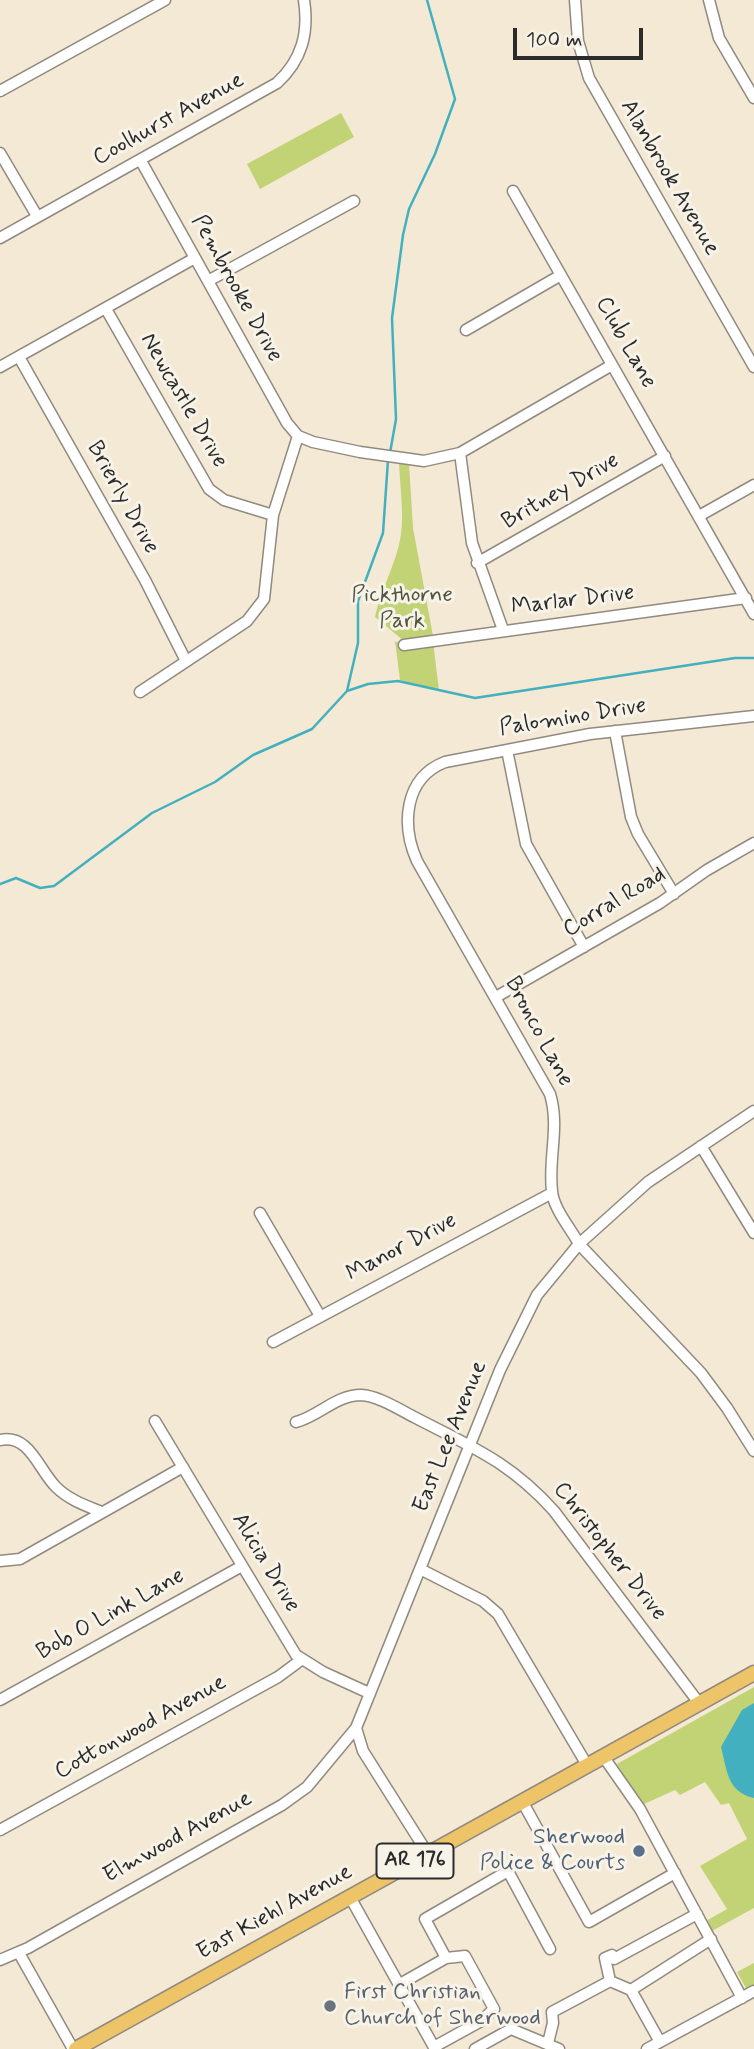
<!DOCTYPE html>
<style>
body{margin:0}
#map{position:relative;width:754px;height:2049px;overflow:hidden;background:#f4e9d4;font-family:Mynerve,sans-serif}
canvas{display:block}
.scale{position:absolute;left:513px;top:28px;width:130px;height:32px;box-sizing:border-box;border:4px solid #2b2b2b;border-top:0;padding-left:9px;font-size:21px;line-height:24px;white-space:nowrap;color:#2b2b2b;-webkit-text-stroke:5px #f7f3e8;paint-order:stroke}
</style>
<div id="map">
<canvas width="754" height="2049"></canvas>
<div class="scale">100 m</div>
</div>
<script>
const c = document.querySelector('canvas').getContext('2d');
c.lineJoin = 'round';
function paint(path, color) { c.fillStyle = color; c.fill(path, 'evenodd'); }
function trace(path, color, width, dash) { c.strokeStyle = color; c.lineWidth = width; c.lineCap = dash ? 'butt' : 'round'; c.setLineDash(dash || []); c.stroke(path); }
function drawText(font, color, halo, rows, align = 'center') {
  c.font = font + ' Mynerve,sans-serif'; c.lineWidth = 6; c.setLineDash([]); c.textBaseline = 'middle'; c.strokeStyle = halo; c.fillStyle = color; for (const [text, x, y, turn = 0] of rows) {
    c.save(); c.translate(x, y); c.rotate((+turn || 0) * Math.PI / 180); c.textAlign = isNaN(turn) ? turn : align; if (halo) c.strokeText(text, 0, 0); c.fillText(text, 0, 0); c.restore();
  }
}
const green = new Path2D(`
 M341 113 354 137 260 189 247 164Z
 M399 463 409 464 413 528 433 636 404 641 375 617C381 588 397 563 401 534 404 512 400 486 399 463Z
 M395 641 406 647 433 642 439 690 400 680Z
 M754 1687V1908L712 1931 706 1921 727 1909 700 1866 747 1839 729 1803 721 1805 705 1782 680 1795 675 1790 642 1805 617 1764Z
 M754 1963V1985L747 1990 737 1972Z`);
const water = new Path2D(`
 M754 1703V1798C727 1792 727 1770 721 1747L742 1710Z`);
const stream = new Path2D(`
 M390 453 396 419 392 318 403 235 409 209 435 154 455 99 427 0
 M347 691 368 684 398 681 475 698 735 658H754
 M0 884 16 878 40 888 54 886 152 813 215 782 253 755 312 729 347 691 358 643V601L383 533 388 460`);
const minor = new Path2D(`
 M575 0 578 41 589 78 754 367
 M709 0 719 38 754 98
 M0 91 165 0
 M0 153 37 216
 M141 161 287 423 298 436 313 442 360 452 424 461 460 453 612 365
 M513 191 754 614
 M0 238 277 83C302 60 309 33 304 0
 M208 281 354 201
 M106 309 209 489 224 500 273 515
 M466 330 561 275
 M19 357 145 580 186 661
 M0 367 195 258
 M460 453 472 543 503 630
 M699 516 754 485
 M477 563 665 456
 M404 645 746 598
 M140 692 247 621 264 599 273 515 298 436
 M754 716 590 734 445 762C404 778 401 825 417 861L550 1094C560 1127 548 1158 552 1191 553 1208 571 1229 579 1244L701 1373 727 1408 754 1451
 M615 731 631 817 638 834 674 894
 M507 750 526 844 584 947
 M496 997 660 903 707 870 754 843
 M701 1146 754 1233
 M260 1213 320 1316
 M273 1342 552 1193
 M155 1421 296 1655 323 1672 369 1693
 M296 1422C319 1416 336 1395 361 1395 379 1396 400 1410 416 1418 472 1447 510 1462 554 1511L699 1703
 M0 1440C30 1434 38 1469 56 1487 68 1499 84 1505 99 1511
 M0 1561 20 1559 183 1467
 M420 1569 483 1601 498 1614 587 1765
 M0 1700 242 1566
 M603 1756 640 1809 742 1998
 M522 1801 589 1922 675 1873
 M0 1830 278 1677 301 1660
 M428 1854 363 1751 356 1728 500 1370 537 1295 579 1244 648 1182 754 1111
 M350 1897 435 2049
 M19 1953 73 2049
 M446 1958 425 1919 508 1871 550 1949
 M0 1960 28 1948 282 1805 307 1787 356 1728
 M610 1981 631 1990 660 2042
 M400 1984 446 1958 465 1956 494 2009 481 2021 434 2047
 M631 1990 711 1939
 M548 2043 553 2023 552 2012 610 1981 605 1958 612 1955 614 1959 697 1914
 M475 2049 511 2029 559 2049
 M647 2049 754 1991`);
const major = new Path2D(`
 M76 2049 754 1673`);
const markers = [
 [639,1851,7,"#5c6f8a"],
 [330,2006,7,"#6b7280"]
];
const shields = [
 [415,1861,77]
];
const shieldNames = [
 ["AR 176",415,1861]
];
const streetNames = [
 ["Coolhurst Avenue",169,120,-29],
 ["Alanbrook Avenue",669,178,60],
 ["Pembrooke Drive",236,289,61],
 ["Club Lane",625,343,61],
 ["Newcastle Drive",183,401,60],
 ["Britney Drive",561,492,-30],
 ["Brierly Drive",122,498,61],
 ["Marlar Drive",573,601,-7],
 ["Palomino Drive",573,718,-9],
 ["Corral Road",615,903,-31],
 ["Bronco Lane",538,1032,62],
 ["Manor Drive",402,1248,-28],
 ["East Lee Avenue",451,1437,-68],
 ["Christopher Drive",609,1552,52],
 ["Alicia Drive",265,1563,59],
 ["Bob O Link Lane",111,1615,-29],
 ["Cottonwood Avenue",141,1728,-29],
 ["Elmwood Avenue",178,1838,-29],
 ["East Kiehl Avenue",275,1913,-29]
];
const parkNames = [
 ["Pickthorne",402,596],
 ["Park",402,622]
];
const serviceNames = [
 ["Sherwood",625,1838],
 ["Police & Courts",625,1864]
];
const worshipNames = [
 ["First Christian",344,1993],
 ["Church of Sherwood",344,2019]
];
paint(green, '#c2d375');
paint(water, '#43b0bf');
trace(stream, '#43b0bf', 2.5);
trace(minor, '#908a80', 13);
trace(major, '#908a80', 17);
trace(minor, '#fff', 10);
trace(major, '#eec469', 14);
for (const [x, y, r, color] of markers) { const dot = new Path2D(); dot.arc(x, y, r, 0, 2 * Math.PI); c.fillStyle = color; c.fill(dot); trace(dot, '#f7f3e8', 2.5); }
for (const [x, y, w] of shields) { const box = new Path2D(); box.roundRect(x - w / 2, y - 17.5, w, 35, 5); c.fillStyle = '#f7f3e8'; c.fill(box); trace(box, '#2b2b2b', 2); }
drawText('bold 21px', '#2b2b2b', null, shieldNames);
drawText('23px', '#2b2b2b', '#f7f3e8', streetNames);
drawText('23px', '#51553e', '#f7f3e8', parkNames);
drawText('23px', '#4e5e75', '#f7f3e8', serviceNames, 'right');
drawText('23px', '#5b616d', '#f7f3e8', worshipNames, 'left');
</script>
